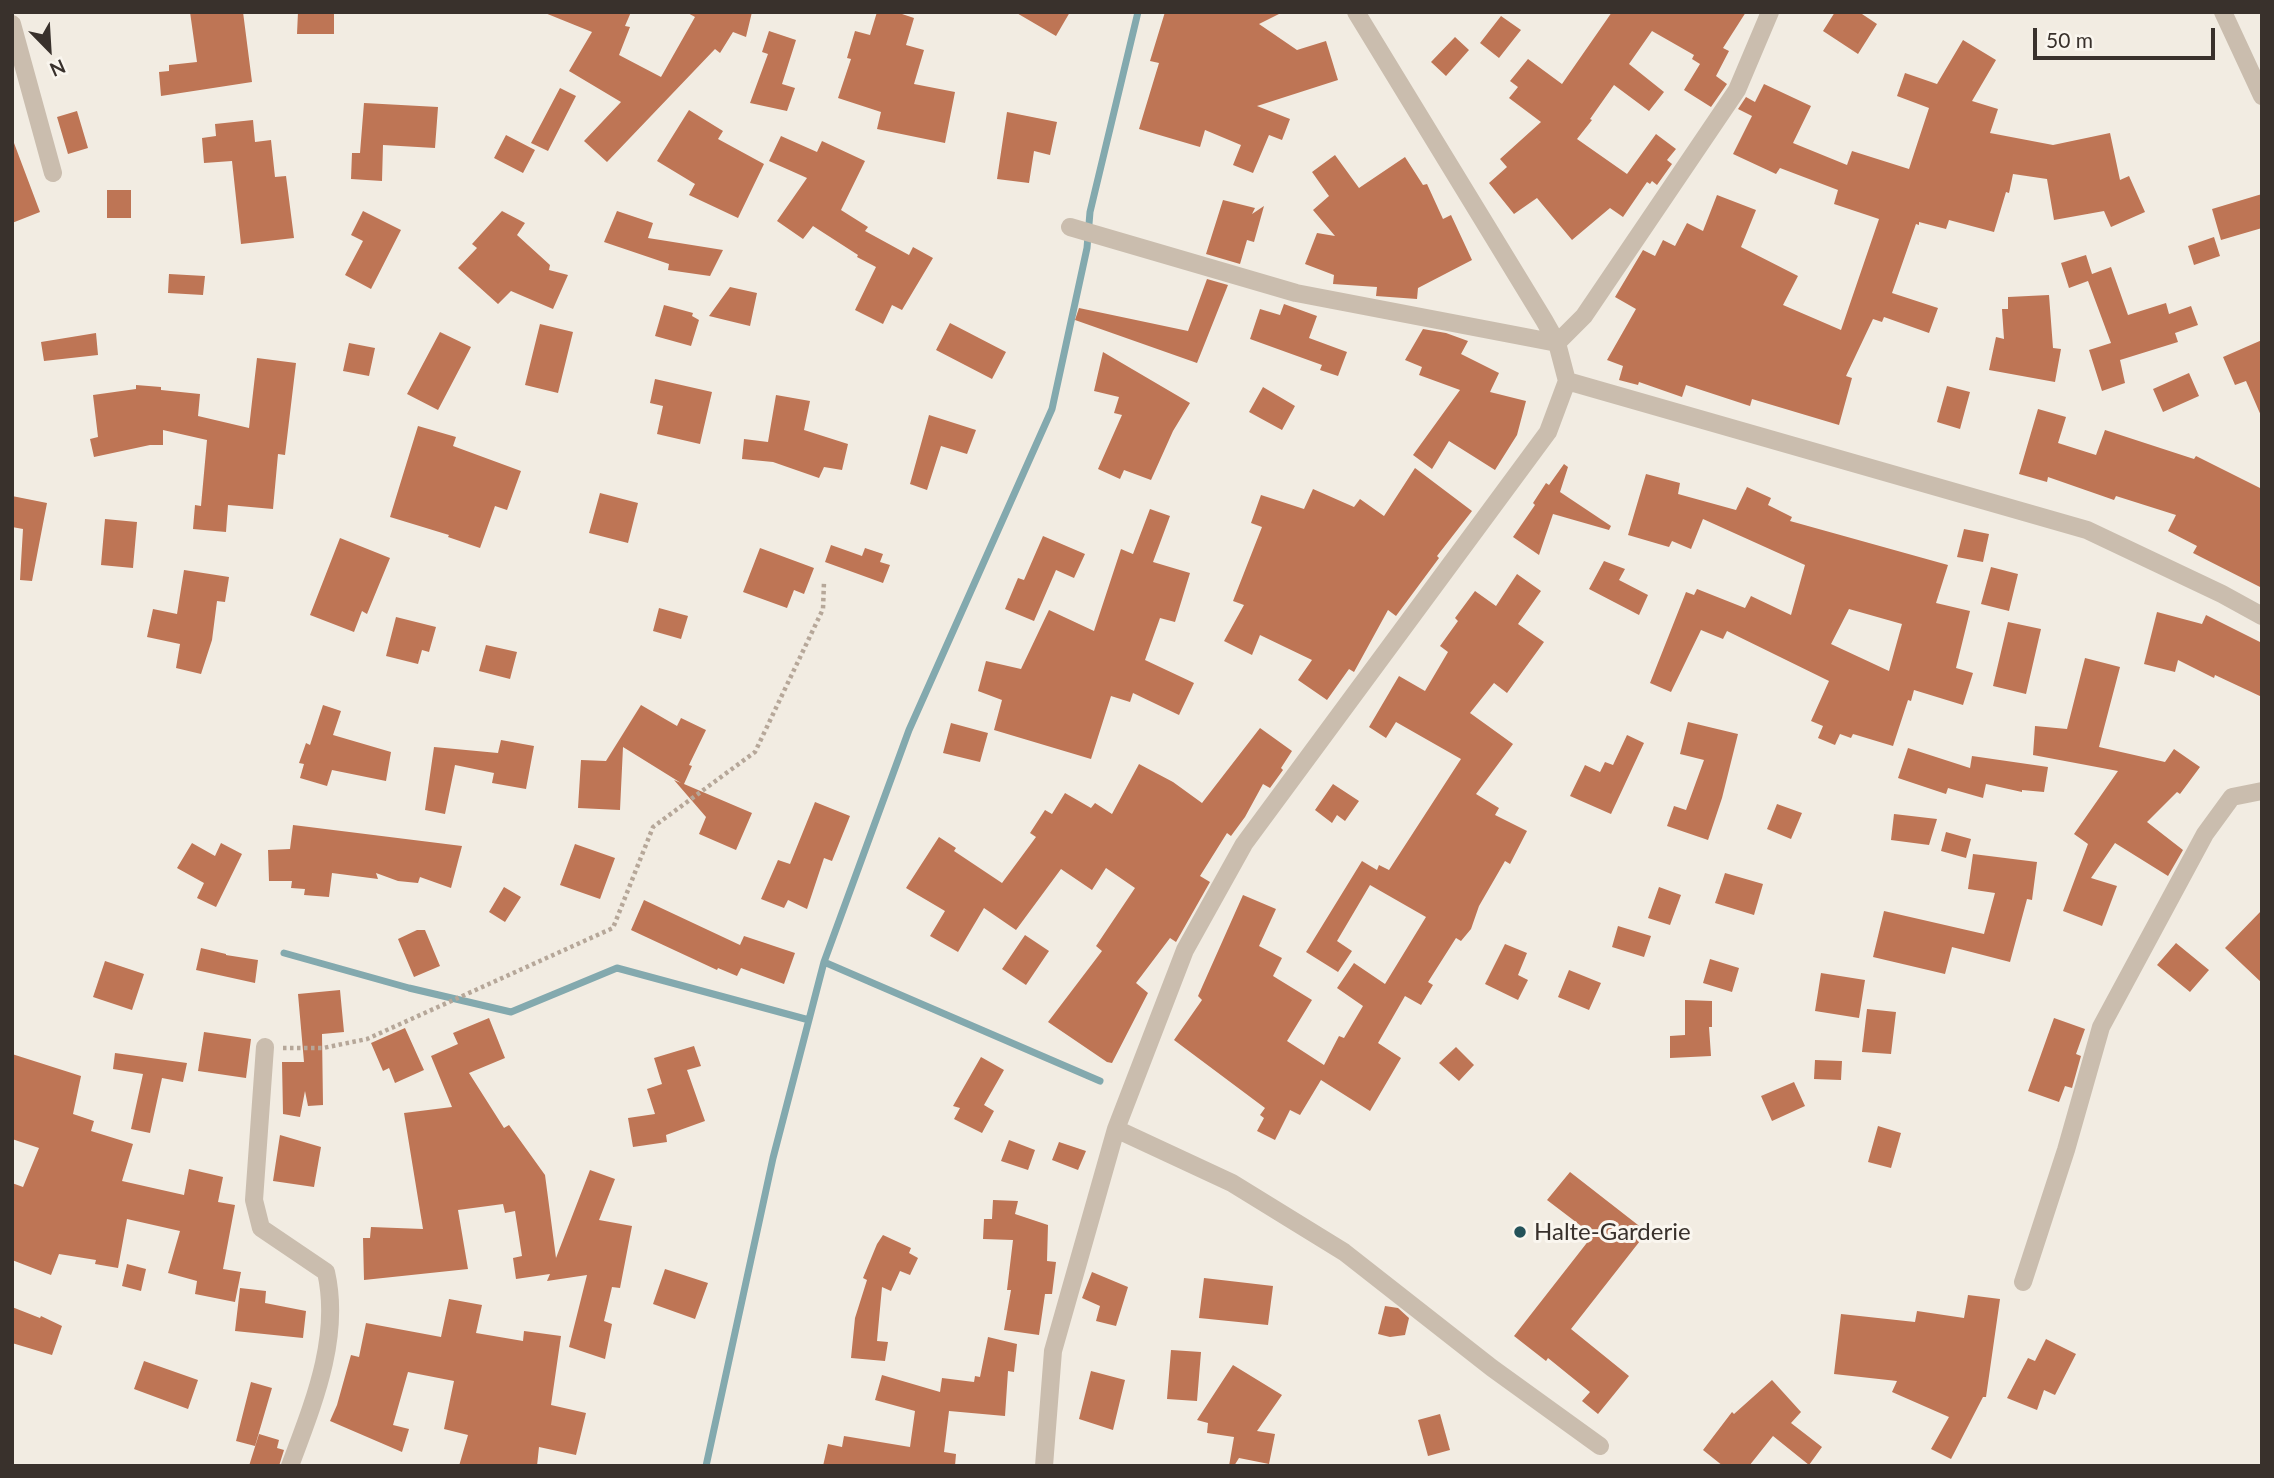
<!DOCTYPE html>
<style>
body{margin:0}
#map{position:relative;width:2274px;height:1478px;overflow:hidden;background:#f2ece2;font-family:Lato,sans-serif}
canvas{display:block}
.frame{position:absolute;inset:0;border:14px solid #39312c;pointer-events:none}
.north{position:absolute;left:14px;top:14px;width:70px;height:70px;-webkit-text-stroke:5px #faf6ef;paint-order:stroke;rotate:156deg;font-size:19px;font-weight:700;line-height:28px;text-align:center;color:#39312c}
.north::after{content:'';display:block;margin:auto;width:24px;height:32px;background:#39312c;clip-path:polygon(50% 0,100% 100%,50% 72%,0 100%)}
.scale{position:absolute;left:2033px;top:28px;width:182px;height:32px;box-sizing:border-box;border:4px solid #39312c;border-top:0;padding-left:9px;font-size:21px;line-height:24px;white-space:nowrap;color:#39312c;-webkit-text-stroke:5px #faf6ef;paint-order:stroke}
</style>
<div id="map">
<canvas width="2274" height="1478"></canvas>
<div class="frame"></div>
<div class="north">N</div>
<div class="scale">50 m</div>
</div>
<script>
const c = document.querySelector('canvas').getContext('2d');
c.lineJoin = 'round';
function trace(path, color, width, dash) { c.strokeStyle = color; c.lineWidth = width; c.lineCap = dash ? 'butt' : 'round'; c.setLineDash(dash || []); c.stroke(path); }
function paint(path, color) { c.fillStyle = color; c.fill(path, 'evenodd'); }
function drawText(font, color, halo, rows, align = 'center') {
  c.font = font + ' Lato,sans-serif'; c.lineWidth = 6; c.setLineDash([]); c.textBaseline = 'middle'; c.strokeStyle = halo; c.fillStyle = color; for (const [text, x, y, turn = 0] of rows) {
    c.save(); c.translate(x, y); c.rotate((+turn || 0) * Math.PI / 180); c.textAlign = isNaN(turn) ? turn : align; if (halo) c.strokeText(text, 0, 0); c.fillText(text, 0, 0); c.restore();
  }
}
const stream = new Path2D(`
 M284 953 409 988 511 1012 617 968 809 1020
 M824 962 1100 1081
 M706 1466 773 1158 824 962 909 730 1052 409 1087 248 1090 212 1138 12`);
const building = new Path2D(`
 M190 12H243L252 82 161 96 159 72 169 71V65L197 62Z
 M298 12H334V34H297Z
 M631 12 625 26 630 27 619 55 661 77 695 17 686 12H752L746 37 733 32 720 53 715 49 607 162 584 141 621 102 569 71 592 32 545 13Z
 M877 12H896L914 18 906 45 924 50 914 84 955 92 945 143 877 129 881 112 838 98 851 59 847 58 855 31 870 35Z
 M1015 12H1070L1056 36Z
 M1165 12H1283L1259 24 1297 50 1326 41 1338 80 1257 106 1290 119 1282 140 1269 135 1253 173 1233 165 1241 145 1205 130 1200 147 1139 129 1159 63 1150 61Z
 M1612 12H1746L1723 48 1729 51 1716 76 1727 84 1711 107 1684 90 1700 64 1692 59 1694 55 1652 31 1629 64 1664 92 1649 111 1614 85 1590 119 1592 120 1577 139 1627 174 1656 134 1676 149 1667 160 1672 164 1657 185 1652 181 1650 184 1647 182 1623 217 1610 208 1572 240 1537 198 1514 214 1489 183 1507 167 1500 159 1541 122 1509 98 1518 87 1510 81 1528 59 1562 84Z
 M1835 12H1859L1877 24 1858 54 1823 31Z
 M1501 16 1521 30 1499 58 1480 43Z
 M769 31 796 40 782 84 795 88 787 111 750 103 768 54 762 52Z
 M1455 37 1469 50 1446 76 1431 62Z
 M1963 40 1996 60 1972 101 1998 109 1990 133 2053 145 2110 133 2120 180 2129 176 2145 212 2111 227 2104 211 2054 220 2047 179 2013 174 2009 193 2006 192 1994 232 1949 220 1946 229 1919 222V225L1916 224 1892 293 1938 308 1929 333 1884 317 1882 322 1873 319 1846 376 1852 378 1839 425 1752 399 1750 406 1686 385 1682 397 1639 382 1638 385 1619 380 1623 366 1607 360 1636 309 1615 297 1643 250 1655 256 1663 240 1675 246 1687 223 1703 231 1717 195 1756 210 1741 247 1798 276 1783 305 1841 330 1879 219 1834 204 1838 190 1780 168 1776 174 1733 154 1752 116 1738 109 1746 97 1755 102 1764 84 1811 106 1793 143 1847 165 1852 151 1909 169 1929 108 1897 96 1905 73 1937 84Z
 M560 88 576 96 548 151 531 143Z
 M364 103 438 107 435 148 383 145 382 181 351 179 352 153H360Z
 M689 110 723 131 718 139 764 164 738 218 689 195 695 184 657 161Z
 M77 111 88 148 68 154 57 117Z
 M1007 112 1057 122 1050 155 1034 151 1029 183 997 179Z
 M253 120 255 142 271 140 275 177 286 176 294 238 241 244 232 161 204 163 202 138 216 136 215 124Z
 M506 135 535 150 523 173 494 158Z
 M781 136 817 152 822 141 865 161 841 210 868 227 865 231 909 255 913 247 933 258 902 310 892 305 883 324 855 310 876 267 857 257 858 255 813 226 803 239 777 221 807 178 769 161Z
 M12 143H14L40 212 12 223Z
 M1335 155 1359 188 1405 157 1423 185 1427 184 1443 219 1451 215 1472 260 1418 288 1417 299 1376 296 1377 287 1333 284 1334 275 1305 264 1317 233 1335 236 1313 210 1329 196 1312 172Z
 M107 190H131V218H107Z
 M2262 194V228L2221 240 2212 209Z
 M1223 200 1255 208 1252 214 1264 206 1254 242 1247 240 1240 264 1206 254Z
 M363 211 401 230 371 289 345 275 363 241 351 235Z
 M502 211 525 223 517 235 550 265 549 270 568 275 553 309 511 291 498 304 458 268 477 248 472 244Z
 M617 211 653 223 648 238 723 250 710 276 668 270 669 264 604 242Z
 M2214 237 2220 256 2194 265 2188 246Z
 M2086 255 2092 274 2111 267 2128 315 2166 303 2169 314 2191 306 2198 325 2175 333 2178 342 2120 360 2125 383 2102 391 2089 350 2111 343 2088 281 2069 288 2061 263Z
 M169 274 205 276 203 295 168 293Z
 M1207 279 1228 285 1197 363 1075 320 1079 308 1188 331Z
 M730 287 757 293 750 326 709 316Z
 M2049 295 2053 348 2061 349 2055 382 1989 370 1996 337 2004 339 2002 309H2008V297Z
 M1284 304 1317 316 1309 338 1347 352 1338 376 1320 370 1322 365 1250 339 1260 309 1280 315Z
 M664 305 693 313 692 316 699 320 691 346 655 336Z
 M950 323 1006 352 992 379 936 350Z
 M540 324 573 332 558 393 525 385Z
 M1423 329 1446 333 1468 341 1461 354 1499 373 1490 392 1526 401 1517 435 1495 470 1449 441 1432 469 1413 455 1460 390 1419 375 1422 367 1405 360Z
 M440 332 471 347 438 410 407 394Z
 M96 333 98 355 44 361 41 342Z
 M2262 340V418L2246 381 2235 385 2223 357Z
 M349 343 375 348 369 376 343 371Z
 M1103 352 1190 403 1173 431 1151 480 1124 470 1120 479 1098 469 1122 415 1114 413 1119 397 1094 391Z
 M257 358 296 363 285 455 278 454 273 509 228 505 226 532 193 529 195 505 201 506 207 440 163 430V445H150L94 457 90 439 98 437 93 395 136 389V385L161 387V390L200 394 198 416 249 428Z
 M2189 373 2199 396 2163 412 2153 389Z
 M655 379 712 392 700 444 657 434 663 406 650 403Z
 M1947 386 1970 392 1960 429 1937 422Z
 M1263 387 1295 406 1282 430 1249 412Z
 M776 395 810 401 804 430 848 444 842 470 824 467 819 478 773 462 742 459 744 439 768 442Z
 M2038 409 2066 417 2058 443 2096 455 2105 430 2194 459 2196 456 2262 489V588L2193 553 2197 546 2168 531 2176 515 2116 496 2114 500 2048 477 2047 482 2019 474Z
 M929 415 976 430 967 454 941 446 927 490 910 484Z
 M418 426 456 437 453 446 521 471 507 510 495 506 480 548 448 537 449 535 390 517Z
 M1564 464 1568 467 1560 492 1611 526 1609 530 1553 514 1539 555 1513 537 1535 505 1533 503 1546 483 1549 485Z
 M1415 468 1472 511 1437 556 1439 558 1396 616 1388 610 1354 672 1349 669 1327 700 1298 680 1312 660 1260 635 1252 655 1224 641 1244 605 1233 601 1262 527 1251 523 1261 495 1304 509 1313 489 1354 507 1360 499 1384 516Z
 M1646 474 1680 483 1678 494 1736 510 1747 487 1771 498 1768 505 1792 517 1790 521 1948 565 1936 603 1970 611 1956 668 1973 673 1963 705 1914 690 1911 701 1908 700 1893 746 1853 734 1851 738 1840 734 1835 745 1818 738 1823 726 1811 721 1829 681 1727 631 1723 639 1701 630 1671 692 1650 683 1686 592 1694 595 1697 589 1745 608 1751 596 1791 615 1805 565 1703 519 1691 549 1672 541 1669 547 1628 535ZM1849 609 1902 624 1889 671 1831 644Z
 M600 493 638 503 628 543 589 533Z
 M12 496 47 503 32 581 20 580 23 529 12 527Z
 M1150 509 1170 516 1153 562 1190 573 1175 622 1160 618 1145 660 1194 683 1179 715 1133 693 1130 702 1111 696 1091 759 994 730 1002 700 978 691 986 661 1021 669 1049 610 1094 631 1121 549 1133 554Z
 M105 519 137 522 133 568 101 565Z
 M1964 529 1989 534 1983 562 1957 557Z
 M1043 536 1085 554 1074 578 1056 570 1034 621 1005 609 1018 578 1024 580Z
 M340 538 390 558 367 614 362 611 354 632 310 615Z
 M831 545 862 556 865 548 883 554 880 562 890 565 883 583 825 562Z
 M760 548 814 568 804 594 794 590 787 608 743 592Z
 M1604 561 1625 569 1619 580 1648 595 1639 615 1589 589Z
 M1991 567 2018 574 2009 611 1981 604Z
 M184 570 229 577 225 602 217 601 212 640 201 674 176 668 180 644 147 637 153 609 177 614Z
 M1517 574 1541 591 1518 624 1544 642 1507 693 1494 683 1470 713 1513 744 1476 794 1499 808 1495 815 1527 831 1510 864 1505 861 1479 906 1471 929 1461 941 1456 938 1428 982 1433 985 1421 1005 1405 996 1378 1043 1401 1058 1370 1111 1321 1080 1300 1115 1290 1110 1275 1140 1257 1131 1264 1118 1260 1115 1265 1108 1174 1040 1202 1000 1198 996 1243 895 1276 909 1259 946 1282 958 1273 976 1312 1000 1287 1041 1324 1065 1339 1036 1344 1038 1363 1006 1337 988 1354 963 1385 984 1426 917 1370 885 1337 941 1352 951 1338 972 1306 952 1362 861 1377 870 1379 865 1389 870 1461 759 1396 722 1386 738 1369 727 1399 676 1425 691 1448 652 1440 646 1458 621 1455 618 1475 591 1496 606Z
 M659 608 688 616 681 639 653 631Z
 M2157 612 2202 624 2206 615 2262 643V697L2215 675 2214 678 2178 660 2175 672 2144 664Z
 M396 617 436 627 429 652 422 650 418 664 386 656Z
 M2008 622 2041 629 2026 694 1993 686Z
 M486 645 517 652 510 679 479 671Z
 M2085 658 2120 667 2099 747 2165 762 2174 749 2200 767 2180 794 2177 792 2147 822 2183 850 2168 876 2115 843 2091 878 2117 886 2102 926 2063 911 2088 844 2074 834 2118 771 2033 755 2035 726 2067 729Z
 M323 705 341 711 333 735 391 752 386 781 332 770 327 786 300 778 304 764 299 763 306 743 310 745Z
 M641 705 677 726 681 718 706 730 689 765 692 766 684 784 752 813 736 850 699 834 706 817 674 780 681 783 623 747 620 810 578 808 581 760 606 761Z
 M1688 722 1738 734 1722 798 1708 840 1667 826 1674 806 1686 810 1704 760 1680 754Z
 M951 723 988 733 980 762 943 753Z
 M1260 728 1292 751 1281 768 1283 770 1270 788 1263 784 1245 817 1231 836 1227 833 1200 876 1210 882 1176 942 1170 938 1136 983 1148 993 1112 1063 1107 1062 1048 1022 1102 951 1096 946 1135 888 1106 868 1092 890 1061 869 1016 930 984 908 958 952 930 936 945 911 906 888 939 837 956 848 954 851 1002 883 1036 837 1030 833 1045 810 1052 814 1065 793 1091 808 1095 803 1112 814 1139 764 1173 782 1202 803Z
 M1627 735 1644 743 1611 814 1570 796 1585 765 1600 772 1605 762 1613 765Z
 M501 740 534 746 526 789 492 783 494 773 455 765 445 814 425 810 434 747 498 753Z
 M1908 748 1970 768 1972 756 2048 767 2044 792 2022 790V792L1986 784 1983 798 1948 788 1946 794 1898 778Z
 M1333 784 1359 801 1345 821 1337 815 1332 823 1315 810Z
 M815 802 850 816 832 861 824 858 807 909 788 900 784 908 761 899 778 860 790 864Z
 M1777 804 1802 813 1791 839 1767 829Z
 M1894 814 1937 819 1929 845 1891 840Z
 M293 825 462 846 451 888 420 877 418 883 398 881 376 873 378 879 332 873 329 897 304 895 305 889 291 888 292 881H269L268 850 290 849Z
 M1946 832 1971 839 1966 858 1941 851Z
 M192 843 215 856 221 843 242 854 216 907 197 898 204 883 177 868Z
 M575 844 615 858 600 899 560 885Z
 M1973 854 2037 862 2032 900 2027 899 2010 962 1952 947 1945 974 1873 957 1884 911 1984 934 1995 893 1968 889Z
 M1725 873 1763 884 1754 915 1715 903Z
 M504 887 521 897 505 922 489 912Z
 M1659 887 1681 895 1670 925 1648 918Z
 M644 900 740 945 744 936 795 953 784 984 741 968 737 976 718 968 717 970 631 930Z
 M2262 910V983L2225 948Z
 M1618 926 1651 936 1644 957 1612 947Z
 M417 930H425L440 966 414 977 398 939Z
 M1025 935 1049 951 1026 985 1002 969Z
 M2176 943 2209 970 2190 992 2157 965Z
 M1505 944 1527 953 1518 975 1528 980 1518 1000 1485 984Z
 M201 948 226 954V955L258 960 255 983 196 970Z
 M1710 959 1739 968 1732 992 1703 983Z
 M105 961 144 974 132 1010 93 997Z
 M1569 970 1601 983 1589 1010 1558 997Z
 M1821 973 1865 980 1859 1018 1815 1011Z
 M340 990 344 1032 322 1034 323 1105 308 1106 305 1091 300 1117 283 1114 282 1062H304L298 994Z
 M1685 1000 1712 1001V1027H1709L1711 1056 1670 1058V1036L1685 1035Z
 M1867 1009 1896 1012 1891 1054 1862 1052Z
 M489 1018 505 1058 469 1073 504 1128 509 1125 545 1175 556 1258 590 1170 615 1179 599 1220 632 1226 620 1288 612 1287 604 1321 612 1324 605 1359 569 1347 587 1275 547 1281 550 1274 516 1279 513 1258 522 1256 515 1211 505 1213 503 1204 458 1210 468 1269 364 1280 363 1238H370L371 1227 423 1229 404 1113 452 1107 431 1056 458 1044 453 1033Z
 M2054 1018 2085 1029 2076 1054 2081 1056 2072 1088 2065 1086 2059 1102 2028 1091Z
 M405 1028 424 1070 395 1083 389 1068 383 1071 371 1043Z
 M204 1032 251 1039 246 1078 198 1071Z
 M694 1046 701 1066 687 1070 705 1121 666 1135 667 1142 633 1147 628 1118 655 1114 647 1089 662 1084 654 1058Z
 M1456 1047 1474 1065 1459 1081 1439 1063Z
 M115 1053 187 1063 183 1082 162 1078 150 1133 131 1129 143 1074 113 1069Z
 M12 1054 81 1076 73 1114 94 1121 91 1131 133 1144 122 1181 184 1195 189 1169 223 1177 218 1202 235 1205 223 1269 241 1272 235 1302 195 1294 197 1281 168 1273 180 1231 127 1219 118 1268 95 1264 96 1260 59 1254 51 1275 12 1260V1183L23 1187 39 1148 12 1139Z
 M981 1057 1004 1070 984 1105 994 1111 982 1133 954 1119 960 1108 953 1106Z
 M1815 1060 1842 1061 1841 1080 1814 1079Z
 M1794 1082 1805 1106 1772 1121 1761 1096Z
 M1878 1126 1901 1133 1891 1168 1868 1162Z
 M280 1135 321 1147 314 1187 273 1181Z
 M1009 1140 1035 1150 1028 1170 1001 1161Z
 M1059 1142 1086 1151 1078 1170 1052 1160Z
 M1570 1172 1647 1232 1571 1329 1629 1376 1598 1414 1582 1401 1590 1392 1548 1358 1546 1361 1514 1336 1593 1235 1547 1200Z
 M993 1200 1018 1201 1015 1214 1048 1225 1047 1261 1056 1262 1052 1294H1045L1039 1335 1004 1330 1011 1290H1007L1013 1240 983 1239 984 1219H992Z
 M883 1235 911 1248 909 1253 918 1258 910 1275 900 1271 891 1291 882 1287 877 1341 888 1342 885 1361 851 1358 855 1318 867 1280 863 1278 877 1244Z
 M127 1264 146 1269 141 1291 122 1286Z
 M665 1269 708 1283 695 1319 653 1304Z
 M1092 1272 1128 1287 1116 1326 1096 1321 1100 1306 1082 1298Z
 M1204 1278 1273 1286 1268 1325 1199 1318Z
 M240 1288 266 1291 265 1303 306 1311 303 1338 235 1331Z
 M1968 1295 2000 1299 1986 1397H1983L1951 1459 1931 1449 1949 1417 1892 1392 1897 1381 1834 1374 1841 1314 1915 1322 1917 1311 1964 1318Z
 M449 1299 482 1305 476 1333 523 1341 524 1331 561 1336 551 1405 586 1413 576 1455 539 1447 537 1466H459L468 1435 444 1429 454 1381 408 1372 393 1425 409 1429 402 1452 330 1421 337 1405 351 1355 359 1357 366 1323 441 1337Z
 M1385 1306 1398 1308 1409 1318 1405 1335 1390 1337 1378 1334Z
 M12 1307 40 1318 41 1316 62 1326 52 1355 12 1343Z
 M988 1337 1017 1344 1014 1372 1008 1371 1005 1416 949 1411 944 1452 956 1454 955 1466H823L828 1444 842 1447 844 1436 910 1447 915 1411 875 1400 882 1375 940 1392 942 1378 974 1382 975 1376 980 1377Z
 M2046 1339 2076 1354 2055 1395 2044 1390 2037 1410 2007 1398 2028 1358 2035 1361Z
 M1171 1350 1201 1352 1197 1401 1167 1399Z
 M144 1361 198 1380 188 1409 134 1389Z
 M1233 1365 1282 1395 1257 1431 1275 1434 1269 1464 1239 1458 1234 1466H1229L1234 1437 1207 1433 1208 1423 1197 1420Z
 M1091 1371 1125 1380 1113 1430 1079 1419Z
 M1772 1380 1801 1412 1791 1423 1822 1447 1809 1465 1773 1436 1749 1466H1723L1703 1450 1732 1412 1734 1414Z
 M251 1382 272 1388 255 1446 236 1441Z
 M1440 1414 1450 1450 1428 1456 1418 1420Z
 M259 1434 279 1440 277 1448 284 1450 279 1466H249Z`);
const path = new Path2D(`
 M283 1048H323L367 1039 613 928 653 827 755 752 823 609 824 582`);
const minor = new Path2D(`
 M2223 12 2262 96
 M12 24 53 173
 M1070 227 1296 293 1557 343 1584 316 1737 90 1770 12
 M1567 381 2087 530 2222 594 2262 616
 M265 1047 254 1200 261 1228 326 1272C341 1338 313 1404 290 1466
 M1116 1129 1232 1183 1344 1252 1492 1368 1600 1446
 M2023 1282 2066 1150 2101 1027 2205 834 2232 797 2262 791
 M1044 1466 1053 1351 1116 1129 1185 950 1244 844 1548 432 1567 381 1557 343 1544 320 1356 12`);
const markers = [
 [1520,1232,7,"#245259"]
];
const poiNames = [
 ["Halte-Garderie",1534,1232]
];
trace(stream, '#83a9ae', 7);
paint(building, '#be7555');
trace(path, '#b6a799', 4.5, [3.5, 3.5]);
trace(minor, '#cabdae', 18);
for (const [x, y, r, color] of markers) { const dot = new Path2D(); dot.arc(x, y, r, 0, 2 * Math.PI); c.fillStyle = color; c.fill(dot); trace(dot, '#faf6ef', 2.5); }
drawText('24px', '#39312c', '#faf6ef', poiNames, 'left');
</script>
